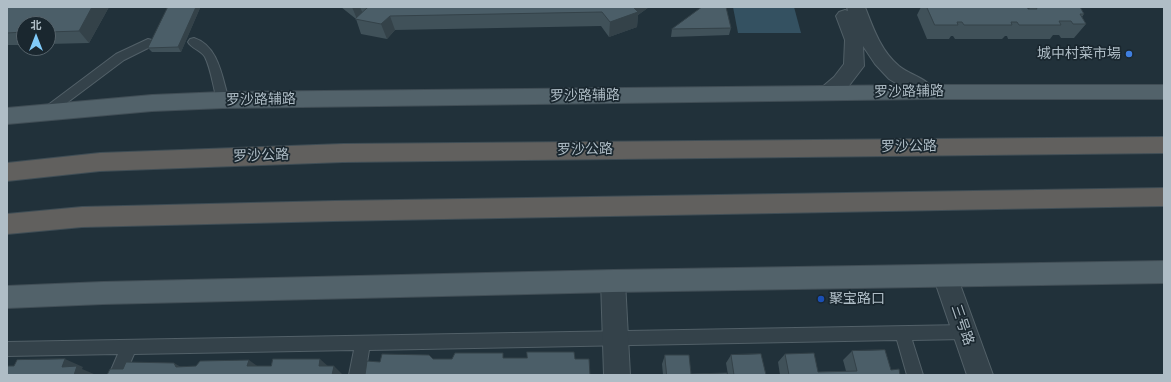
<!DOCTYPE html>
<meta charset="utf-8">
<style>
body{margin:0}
#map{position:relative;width:1171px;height:382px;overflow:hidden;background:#21313a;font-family:Helvetica,"Noto Sans SC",sans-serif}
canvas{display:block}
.frame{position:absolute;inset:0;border:8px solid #afbdc6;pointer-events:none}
.north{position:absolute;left:16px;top:16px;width:40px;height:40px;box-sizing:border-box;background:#1a272f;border:1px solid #56636b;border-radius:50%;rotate:0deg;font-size:11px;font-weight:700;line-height:16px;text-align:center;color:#afbdc6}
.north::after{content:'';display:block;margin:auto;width:14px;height:18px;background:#80cbfa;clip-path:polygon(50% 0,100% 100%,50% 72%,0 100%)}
</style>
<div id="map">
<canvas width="1171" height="382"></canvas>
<div class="frame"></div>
<div class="north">北</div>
</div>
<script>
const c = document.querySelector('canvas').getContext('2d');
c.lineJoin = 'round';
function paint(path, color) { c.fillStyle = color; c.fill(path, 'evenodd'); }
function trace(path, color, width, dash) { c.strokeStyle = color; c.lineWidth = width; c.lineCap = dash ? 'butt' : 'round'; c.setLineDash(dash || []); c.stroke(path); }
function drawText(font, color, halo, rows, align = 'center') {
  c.font = font + ' Helvetica,"Noto Sans SC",sans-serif'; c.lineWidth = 3.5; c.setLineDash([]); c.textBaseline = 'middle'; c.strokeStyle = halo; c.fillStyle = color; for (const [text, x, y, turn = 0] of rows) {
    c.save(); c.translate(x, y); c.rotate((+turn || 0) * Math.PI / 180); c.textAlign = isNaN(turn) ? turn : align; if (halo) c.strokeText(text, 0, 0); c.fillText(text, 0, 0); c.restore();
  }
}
const water = new Path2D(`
 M733 7H794L801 33H738Z`);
const service = new Path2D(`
 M194 38C219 46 222 78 229 100L227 103 223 104 219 103 217 100C213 86 211 69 205 57 201 50 192 49 188 42L190 39Z
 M148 39 152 40 154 43 152 46 124 60 52 114 48 116 44 114 42 111 44 108 116 54Z
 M965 325 970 327 972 332 970 337 965 339 912 340 923 375H907L897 340 369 350 365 375H349L354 350 134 354 125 375H109L118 354 7 356V342Z`);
const minor = new Path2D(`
 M613 270 621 273 625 281 630 375H604L601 281 605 273Z`);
const tertiary = new Path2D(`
 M847 7H865C873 28 881 51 899 66 910 75 929 79 936 92L933 97 926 99 919 97 889 79 875 64 863 46 864 66 848 87 835 98 828 100 821 98 818 93 821 88 834 77 844 64 845 40 836 16 839 12 845 10 848 11Z
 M945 265 953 268 957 276 993 375H967L933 276 937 268Z`);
const primary = new Path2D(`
 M926 85H1164V99H926L223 108 152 111 7 124V108L152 95 223 92Z
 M1164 261V283L613 292 103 304 7 308V286L103 282 613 270Z`);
const trunk = new Path2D(`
 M1164 137V153L343 162 100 171 7 181V163L100 153 343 144Z
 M1164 188V206L334 221 82 227 7 234V214L82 207 334 201Z`);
const wall = new Path2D(`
 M7 7H109L89 43 48 44V24H24V45H7Z
 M168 7H199L200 8 181 52H152L148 48Z
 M341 7H649L638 15 637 27 609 37 601 26 395 30 387 39 361 34 356 19Z
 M921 7H1027L1028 9H1029L1031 7H1080L1084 14 1082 17 1086 24 1074 38H1061L1059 35H1053L1050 39H1008L1007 36H1005L1002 39H955L953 36H951L949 39H927L917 15Z
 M731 28 729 35 671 37 672 29Z
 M852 351 900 375H780L778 362 785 354 818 372 846 371 843 360Z
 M665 355 691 374 727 375H663L662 364Z
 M731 355 766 375H728L726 363Z`);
const shadedWall = new Path2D(`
 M92 7H109L89 43 79 31Z
 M196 7H199L200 8 181 52 178 47Z
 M352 7H360L364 16 357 19Z
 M631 7H649L638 15 637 27 609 37 610 22Z
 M390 16 395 30 387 39 381 24Z
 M65 359 83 367 82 369 94 374V375H74L62 367Z
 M320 359 329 367 319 366Z
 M249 360 260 368 247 366Z
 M174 363 188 371 176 367Z
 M334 366 342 374V375H332Z`);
const building = new Path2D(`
 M7 7H92L79 31 48 32V24H24V32L7 33Z
 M168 7H196L178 47 148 48Z
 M366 7H633L638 12 610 22 602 12 390 16 381 24 355 19 367 8Z
 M702 7H726L731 28 672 29Z
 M927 7H1027L1028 9H1037L1036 7H1080L1084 14H1080L1086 24H1073L1071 21H1059L1061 25H1019L1017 22H1011L1012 25H964L962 22H957L958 25H935Z
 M885 350 891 370 899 369 900 375H789L785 354 814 353 818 372 857 371 852 351Z
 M527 352H574L575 359H589L590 375H365L367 361 380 362 382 354 429 355 433 359H452L455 353H503V358H527Z
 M761 354 766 375H734L731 355Z
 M665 355H689L691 374 727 373V375H667Z
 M65 359 62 367 77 366 74 375H7V366H14L17 360Z
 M273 359H320L319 366H334L332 375H107L110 369H123L126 362 174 363 176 367 196 366 200 361 249 360 247 366H271Z`);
const markers = [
 [1129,54,4,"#3f7fe0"],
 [821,299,4,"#1a4fb4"]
];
const poiNames = [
 ["城中村菜市場",1121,54],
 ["聚宝路口",829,299,"left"]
];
const streetNames = [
 ["罗沙路辅路",909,92,-1],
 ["罗沙路辅路",585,96,-1],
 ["罗沙路辅路",261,100,-1],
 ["罗沙公路",909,147,-1],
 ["罗沙公路",585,150,-1],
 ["罗沙公路",261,156,-2],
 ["三号路",962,325,71]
];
paint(water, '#345161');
trace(service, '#526068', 2);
trace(minor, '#526068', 2);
trace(tertiary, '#526068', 2);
trace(primary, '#414e56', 2);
trace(trunk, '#3f4d55', 2);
paint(service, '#34424a');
paint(minor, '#34424a');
paint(tertiary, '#34424a');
paint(primary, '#52626a');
paint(trunk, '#61605e');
paint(wall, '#405159');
paint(shadedWall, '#344249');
paint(building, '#4b5e68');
trace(building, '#344249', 1);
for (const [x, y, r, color] of markers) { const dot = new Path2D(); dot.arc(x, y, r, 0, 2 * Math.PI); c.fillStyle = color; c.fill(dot); trace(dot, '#1a272f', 1.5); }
drawText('14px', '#afbdc6', '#1a272f', poiNames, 'right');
drawText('14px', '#afbdc6', '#1a272f', streetNames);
</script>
